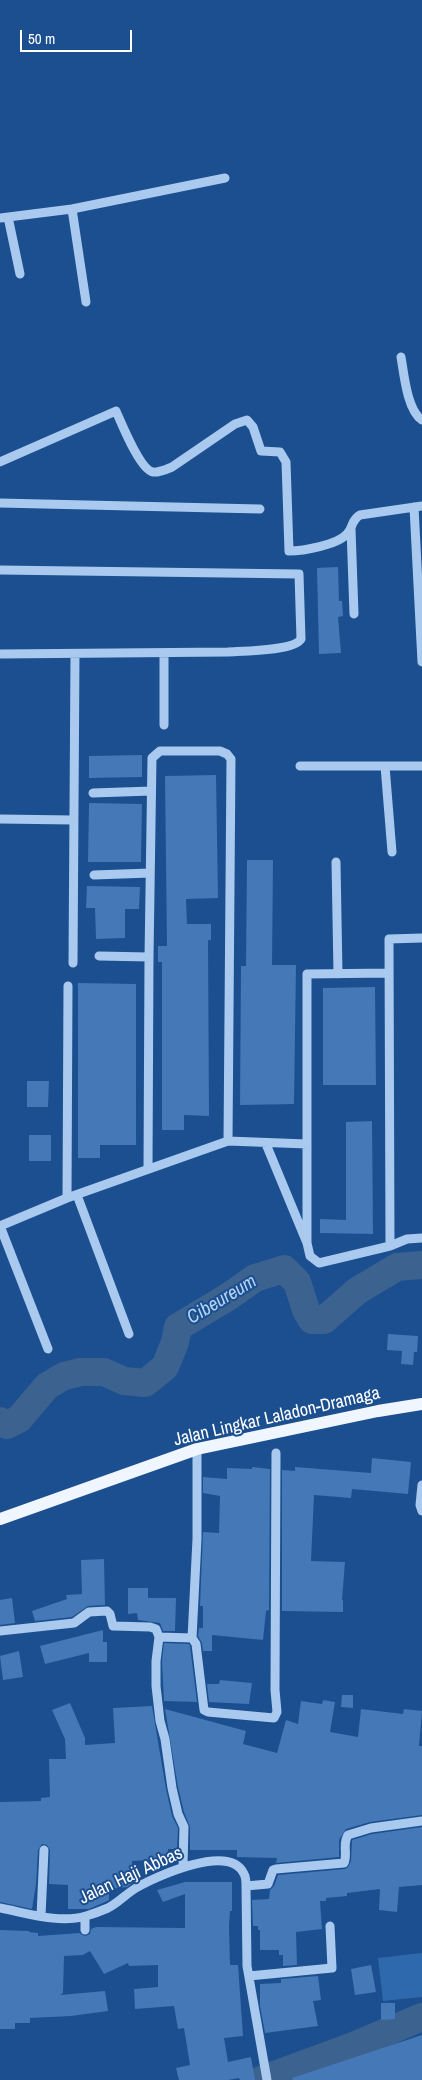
<!DOCTYPE html>
<style>
body{margin:0}
#map{position:relative;width:422px;height:2080px;overflow:hidden;background:#1b4f8f;font-family:"Archivo Narrow",sans-serif}
canvas{display:block}
.scale{position:absolute;left:20px;top:30px;width:112px;height:22px;box-sizing:border-box;border:2px solid #fff;border-top:0;padding-left:6px;font-size:15px;line-height:18px;white-space:nowrap;color:#fff;-webkit-text-stroke:4px #1b4f8f;paint-order:stroke}
</style>
<div id="map">
<canvas width="422" height="2080"></canvas>
<div class="scale">50 m</div>
</div>
<script>
const c = document.querySelector('canvas').getContext('2d');
c.lineJoin = 'round';
function paint(path, color) { c.fillStyle = color; c.fill(path, 'evenodd'); }
function trace(path, color, width, dash) { c.strokeStyle = color; c.lineWidth = width; c.lineCap = dash ? 'butt' : 'round'; c.setLineDash(dash || []); c.stroke(path); }
function drawText(font, color, halo, rows, align = 'center') {
  c.font = font + ' "Archivo Narrow",sans-serif'; c.lineWidth = 4; c.setLineDash([]); c.textBaseline = 'middle'; c.strokeStyle = halo; c.fillStyle = color; for (const [text, x, y, turn = 0] of rows) {
    c.save(); c.translate(x, y); c.rotate((+turn || 0) * Math.PI / 180); c.textAlign = isNaN(turn) ? turn : align; if (halo) c.strokeText(text, 0, 0); c.fillText(text, 0, 0); c.restore();
  }
}
const green = new Path2D(`
 M422 1953V1997L383 2001 378 1958Z`);
const river = new Path2D(`
 M0 1421 7 1425 19 1419 47 1386 64 1376 81 1372H104L124 1381 145 1383 165 1367 175 1342 178 1327 228 1297 255 1278 284 1269 297 1282 306 1310 312 1320H324L357 1291 397 1267 422 1265
 M261 2080 351 2047 422 2017`);
const building = new Path2D(`
 M338 567 339 601H342L343 616 338 617 341 653 319 654 317 568Z
 M142 755V777L89 778V756Z
 M216 775 218 898 186 899 187 924H211V940H208L209 1116 184 1115V1130H162V962H158V946H167L165 776Z
 M89 803 142 804 141 862H88Z
 M247 860H273L272 965H296L294 1104 240 1105 241 966H246Z
 M87 886 140 887 139 909H125V938L96 939 95 908H86Z
 M78 983 136 984V1145H100V1158H78Z
 M375 987 376 1085H323V988Z
 M27 1081H49L48 1107H27Z
 M372 1121 373 1234 320 1233V1219L346 1220V1122Z
 M29 1135H51V1161H29Z
 M388 1334 418 1336 417 1352H414L413 1365 401 1364 402 1351 387 1350Z
 M372 1458 411 1462 408 1494 352 1489 351 1498 314 1495 311 1561 345 1562 342 1600H343V1612L282 1611V1470L295 1471V1467L371 1473Z
 M252 1467 270 1469 269 1610 266 1611 263 1640 212 1635V1651H203L202 1643 198 1636 199 1628H203V1606H200L203 1532 219 1533 220 1496 203 1493V1477L227 1479V1468L252 1469Z
 M104 1559 105 1605 88 1606 72 1617 35 1621 32 1611 67 1599 66 1595 82 1594 81 1560Z
 M128 1588H148V1598H176L175 1631H163L160 1623 138 1620 137 1613 128 1614Z
 M12 1598 15 1623 0 1625V1600Z
 M103 1630V1642H107V1662H89V1653L45 1664 40 1646Z
 M164 1643 189 1644 190 1646 197 1702 164 1701 162 1661Z
 M19 1651 23 1677 3 1680 0 1656Z
 M220 1680 252 1683 249 1704 209 1702 207 1684H219Z
 M342 1695H353V1708L341 1707Z
 M323 1700 335 1702 330 1732 358 1737 361 1709 403 1714 404 1709 422 1711 419 1746H422V1815L370 1822 346 1829 339 1840V1857L276 1863 277 1858 237 1857V1850H190V1827L184 1812 178 1787 165 1709 246 1731 243 1744 277 1753 286 1720 298 1724 301 1701 322 1704Z
 M70 1703 85 1738V1745L115 1743 113 1708 152 1706 166 1789 172 1816 178 1828 177 1849H168V1859L132 1861 134 1882 127 1887 109 1889V1900L105 1902 89 1909H68V1885L49 1884 50 1850 47 1845 42 1844 38 1850 36 1884 32 1909 0 1902V1802L41 1801V1798L50 1797 49 1759H66L65 1739 52 1710Z
 M422 1827V1885L399 1887 397 1912 379 1910 380 1889 347 1893V1896L326 1898V1901H320L322 1929 296 1932 297 1965 283 1966V1955H279V1950H260V1930H258V1926H253L252 1900 269 1899 270 1890 274 1886 278 1875 345 1869 348 1867 351 1861 352 1840 372 1834Z
 M185 1882H232V1911H230L229 1926 230 1965H238L243 2036 224 2038 228 2062 251 2057 255 2080H240L239 2078 228 2080H179L176 2068 190 2065 184 2028 178 2029 174 2006 135 2009 134 1989 158 1987V1965L129 1966 128 1963 104 1974 90 1951 83 1955 64 1956 63 1993 60 1995 105 1991 108 2011 71 2016 30 2018V2023H15V2029H0V1930L29 1931V1932L38 1933V1936L79 1933 85 1936 90 1934 91 1929 96 1927 185 1928V1894L163 1902 157 1890Z
 M371 1965 376 1992 355 1995 351 1969Z
 M318 1976 321 2000 313 2001 318 2026 265 2033 260 2006V1984L281 1983V1979Z
 M381 2003H395V2019L381 2020Z
 M422 2035V2080H293L292 2078Z`);
const minor = new Path2D(`
 M72 209 86 302
 M8 217 20 274
 M0 218 72 209 225 178
 M401 357C404 374 407 410 422 420
 M0 462 116 411C121 422 140 470 153 472 159 473 167 469 172 467L235 424 247 420 253 427 261 451 280 452 286 462 289 551C303 551 337 545 347 534 353 528 351 520 360 515L422 506
 M0 503 260 509
 M414 507 422 662
 M351 529 354 614
 M0 570 299 574 301 639C294 651 243 651 228 652L0 654
 M164 653V725
 M300 766H422
 M385 766 392 852
 M93 793 151 791
 M0 819 73 820
 M336 862 338 974
 M94 875 150 873
 M99 956 149 957
 M73 963 75 654
 M266 1144 307 1243 310 1256 319 1263 390 1246 407 1239 422 1238
 M148 1169 149 957 152 758 160 751H220L227 754 231 759 228 1141
 M77 1195 129 1334
 M67 1198 68 986
 M0 1226 67 1198 228 1141 307 1144
 M0 1226 48 1349
 M307 1243V974L389 973
 M390 1246 389 939 422 938
 M422 1485 420 1505 422 1511
 M0 1631 74 1623 89 1612 107 1611 110 1614 113 1626 150 1627 156 1629 159 1637 192 1638 196 1644 204 1710 208 1712 274 1718 277 1712 275 1690 276 1453
 M159 1637 156 1661V1686L160 1721 165 1739 172 1788 178 1814 184 1827 183 1866
 M192 1638 197 1539V1449
 M246 1886 268 1884 273 1870 276 1869 344 1863C348 1854 342 1844 348 1835L371 1828 422 1821
 M0 1908C27 1913 59 1924 86 1916 93 1914 101 1911 108 1908 118 1903 126 1894 136 1888 155 1877 230 1842 244 1874 246 1877 246 1882 246 1886L247 1966 267 2080
 M41 1916 44 1850
 M85 1917V1930
 M249 1976 332 1968 330 1926`);
const major = new Path2D(`
 M0 1519 197 1449 378 1411 422 1404`);
const streetNames = [
 ["Jalan Lingkar Laladon-Dramaga",277,1417,-13],
 ["Jalan Haji Abbas",131,1876,-25]
];
const waterNames = [
 ["Cibeureum",222,1300,-31]
];
paint(green, '#2e69ad');
trace(river, '#3c6290', 28);
paint(building, '#4478b7');
trace(minor, '#a9c9ee', 9);
trace(major, '#f0f6ff', 12);
drawText('18px', '#fff', '#1b4f8f', streetNames);
drawText('italic 19px', '#b5d3f5', '#1b4f8f', waterNames);
</script>
